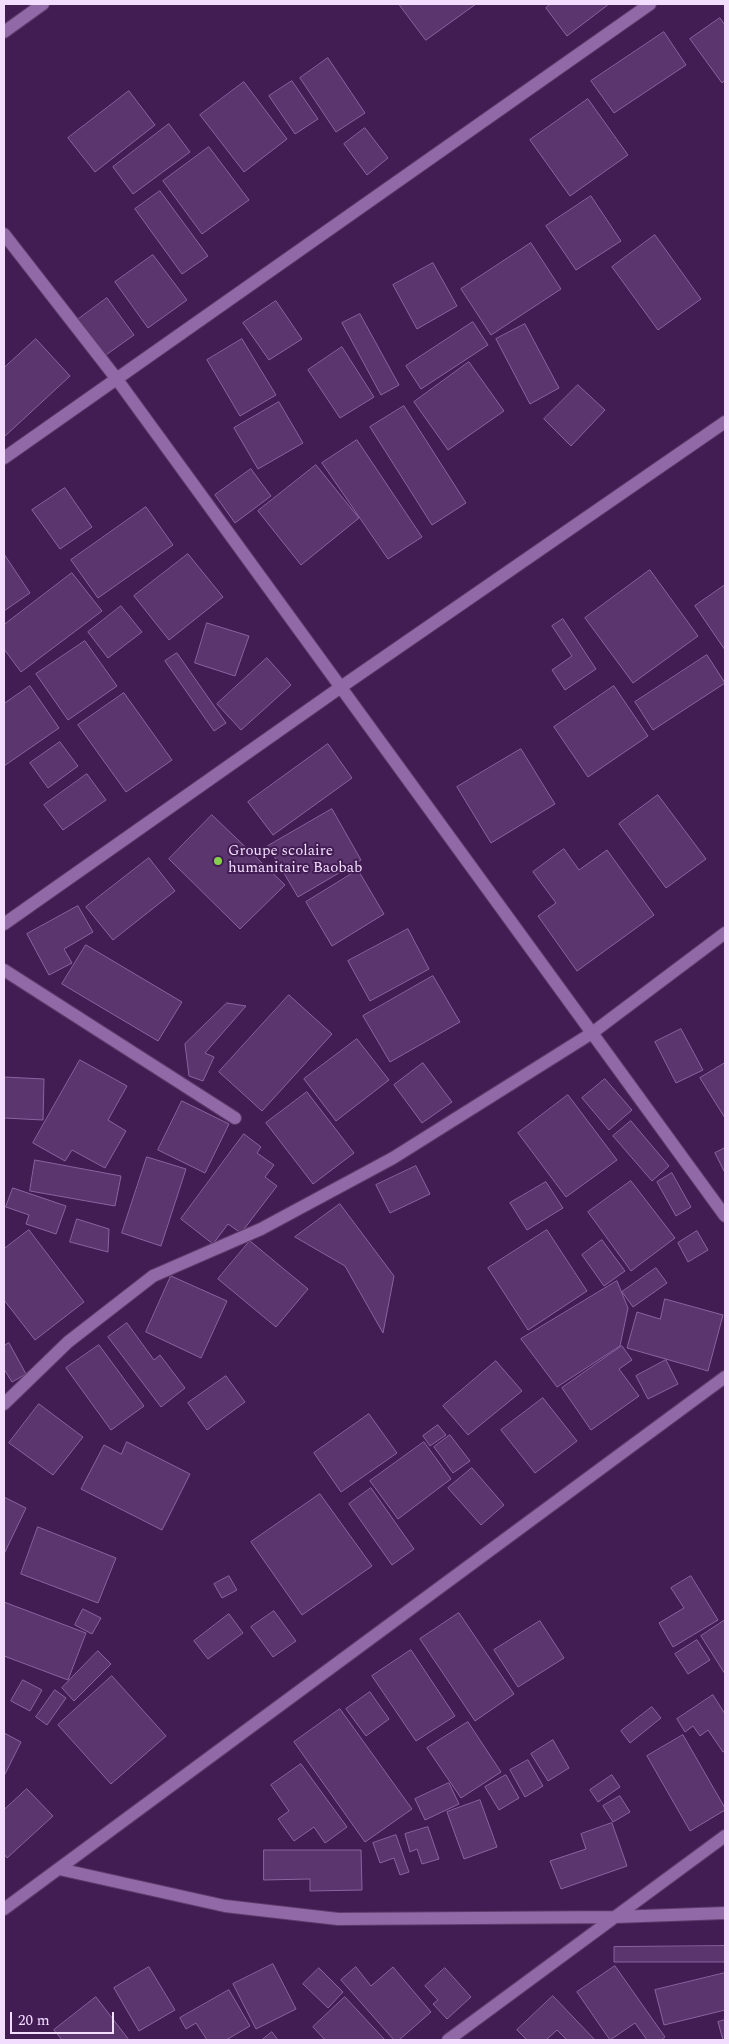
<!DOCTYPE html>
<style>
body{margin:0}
#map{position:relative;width:729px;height:2044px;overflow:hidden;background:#421d53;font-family:Spectral,serif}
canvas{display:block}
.frame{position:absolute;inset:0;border:5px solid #f2ddfe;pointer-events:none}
.scale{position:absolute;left:10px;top:2012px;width:104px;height:22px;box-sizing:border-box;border:2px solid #f2ddfe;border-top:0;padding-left:6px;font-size:15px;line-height:18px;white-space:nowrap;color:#f2ddfe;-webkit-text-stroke:4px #421d53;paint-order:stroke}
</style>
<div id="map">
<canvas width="729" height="2044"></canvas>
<div class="frame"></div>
<div class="scale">20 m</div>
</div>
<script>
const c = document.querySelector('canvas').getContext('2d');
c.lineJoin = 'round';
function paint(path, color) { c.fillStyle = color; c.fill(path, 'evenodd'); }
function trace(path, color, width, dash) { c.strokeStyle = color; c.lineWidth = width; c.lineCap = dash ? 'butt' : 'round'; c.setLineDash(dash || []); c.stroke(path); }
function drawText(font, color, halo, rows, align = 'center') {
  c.font = font + ' Spectral,serif'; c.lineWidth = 4; c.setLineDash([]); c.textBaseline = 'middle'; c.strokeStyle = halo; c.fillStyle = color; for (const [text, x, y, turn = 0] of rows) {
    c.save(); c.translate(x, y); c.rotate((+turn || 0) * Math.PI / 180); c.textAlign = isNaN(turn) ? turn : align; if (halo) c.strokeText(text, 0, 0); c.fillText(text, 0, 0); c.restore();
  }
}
const building = new Path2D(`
 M399 4H476L426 40Z
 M551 4H609L567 36 546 8Z
 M720 18 725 25V80L722 83 690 39Z
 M664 32 686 65 614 113 591 81Z
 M328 58 365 113 336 132 300 78Z
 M292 81 318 119 295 134 269 96Z
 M244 82 287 139 244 172 200 115Z
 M129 91 155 125 95 172 68 138Z
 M588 99 628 155 570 196 530 140Z
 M169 124 190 152 133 194 113 167Z
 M365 128 388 158 367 175 344 144Z
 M209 147 249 200 202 234 163 181Z
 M160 191 208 256 182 274 135 209Z
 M591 196 621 241 576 270 546 226Z
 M655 235 701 299 658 330 612 267Z
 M531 243 561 289 491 335 461 289Z
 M153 255 187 300 148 328 115 282Z
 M433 263 457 306 417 329 393 285Z
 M107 298 134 335 103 357 76 321Z
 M276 301 302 339 269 360 243 323Z
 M360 314 399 385 381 395 342 323Z
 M473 322 488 345 421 389 406 366Z
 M525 324 559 388 530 404 496 339Z
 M36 339 70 376 4 437V368Z
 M242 339 276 395 240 416 207 360Z
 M342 347 374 397 340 418 308 370Z
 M469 362 504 411 448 450 414 402Z
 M578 385 605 410 571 446 544 419Z
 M279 402 303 443 258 469 234 428Z
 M404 406 466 503 432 525 370 427Z
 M357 440 422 537 388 559 322 463Z
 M316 465 359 518 301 565 258 511Z
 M251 469 271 496 235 523 215 495Z
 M65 488 92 527 60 549 32 510Z
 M146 507 173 545 98 598 71 560Z
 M4 554 30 593 4 611Z
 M188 554 223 597 169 640 134 596Z
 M650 570 698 636 633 683 585 618Z
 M72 573 102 611 21 672 4 649V625Z
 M725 585V650L695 606Z
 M121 606 142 632 108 658 88 632Z
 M563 619 596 669 565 690 552 670 572 656 552 626Z
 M207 623 249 636 235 676 195 663Z
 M85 641 117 686 68 720 36 674Z
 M177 653 226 723 214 731 165 661Z
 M707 655 725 683 653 730 635 702Z
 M267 658 291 685 241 730 217 704Z
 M30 686 59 728 4 766V704Z
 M614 686 648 736 588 777 554 727Z
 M124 693 172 760 126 792 78 725Z
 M60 742 78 766 48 788 30 763Z
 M328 744 352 778 273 835 248 802Z
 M521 749 555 804 491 843 457 787Z
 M87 774 106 800 63 830 44 805Z
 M658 795 706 859 666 888 619 824Z
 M332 809 361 860 298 897 268 846Z
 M212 815 285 885 240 929 169 859Z
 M564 849 579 870 607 850 654 915 577 971 538 916 556 903 533 872Z
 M149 858 175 891 113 940 86 907Z
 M358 870 384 914 332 946 306 902Z
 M78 906 93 932 64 949 72 963 49 975 27 934Z
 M408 929 429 969 370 1001 348 961Z
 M86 945 182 1002 158 1041 62 984Z
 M433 976 460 1022 390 1062 363 1016Z
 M289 995 332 1034 262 1111 219 1072Z
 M227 1003 246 1006 205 1053 214 1057 203 1081 189 1076 185 1044Z
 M681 1029 703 1070 676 1083 655 1042Z
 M357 1039 389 1080 336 1121 304 1079Z
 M80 1060 127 1086 108 1120 126 1131 105 1168 72 1150 65 1161 33 1143Z
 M423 1063 452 1102 422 1123 394 1085Z
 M725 1063V1118L700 1078Z
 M4 1077 44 1079 43 1120 4 1118Z
 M605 1079 632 1110 609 1130 582 1098Z
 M307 1092 354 1153 313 1184 266 1123Z
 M568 1095 617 1160 566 1197 518 1133Z
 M182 1101 229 1124 205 1173 158 1150Z
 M631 1121 669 1166 652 1181 613 1136Z
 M244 1134 261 1147 257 1153 274 1165 265 1177 277 1186 241 1233 228 1224 213 1244 181 1219Z
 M725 1148V1173L715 1153Z
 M147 1157 186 1169 161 1246 122 1233Z
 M35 1160 121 1176 115 1206 30 1191Z
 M416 1166 430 1194 390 1213 376 1185Z
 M672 1173 691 1207 676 1216 657 1182Z
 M631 1181 675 1238 631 1271 588 1212Z
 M546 1182 563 1208 527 1230 510 1203Z
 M13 1188 66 1206 56 1234 26 1224 29 1215 6 1207Z
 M340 1204 394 1276 383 1333 345 1266 295 1237Z
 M77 1219 109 1229 108 1252 70 1242Z
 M29 1230 84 1302 35 1340 4 1300V1249Z
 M547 1230 587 1291 528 1330 488 1268Z
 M697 1231 708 1250 688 1262 678 1243Z
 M602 1240 625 1271 604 1286 582 1255Z
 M250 1241 308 1289 276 1327 218 1279Z
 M656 1268 667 1283 633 1307 622 1292Z
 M171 1276 227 1301 201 1358 146 1332Z
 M617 1281 628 1308 620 1346 557 1387 521 1339Z
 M665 1299 723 1315 708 1371 627 1348 637 1312 660 1319Z
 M127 1323 154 1360 160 1355 185 1388 161 1407 108 1337Z
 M9 1343 26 1374 12 1382 4 1369V1346Z
 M99 1345 144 1406 111 1430 66 1368Z
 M622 1346 632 1360 619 1369 639 1396 591 1430 562 1388Z
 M666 1360 678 1384 648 1399 636 1376Z
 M496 1361 522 1391 468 1435 443 1406Z
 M226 1376 245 1402 207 1430 188 1403Z
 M543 1398 577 1441 535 1473 501 1430Z
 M39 1404 83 1437 53 1475 9 1443Z
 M369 1414 397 1453 341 1492 314 1453Z
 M438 1425 446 1435 430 1446 423 1436Z
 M450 1435 470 1461 453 1473 434 1447Z
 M127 1442 190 1474 162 1530 81 1489 104 1445 121 1454Z
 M424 1442 451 1479 398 1519 370 1481Z
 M472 1468 504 1505 481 1525 448 1488Z
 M371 1488 414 1549 392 1565 349 1504Z
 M320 1494 372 1566 302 1615 251 1542Z
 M4 1497 26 1508 4 1554Z
 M38 1527 116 1558 98 1603 21 1574Z
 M229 1576 237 1590 222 1598 214 1584Z
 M691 1576 718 1620 673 1647 659 1623 684 1608 671 1588Z
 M4 1602 86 1633 68 1680 4 1656Z
 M83 1609 101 1618 92 1634 75 1625Z
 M274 1611 296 1641 273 1657 251 1627Z
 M459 1613 514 1694 475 1721 420 1639Z
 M229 1614 243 1633 208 1659 194 1641Z
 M725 1620V1674L701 1636Z
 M540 1621 564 1658 518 1687 494 1650Z
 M697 1640 710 1660 688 1674 675 1654Z
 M411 1650 455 1716 416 1741 372 1676Z
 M98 1651 111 1664 74 1701 62 1688Z
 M112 1676 166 1736 111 1784 58 1725Z
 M23 1680 42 1690 30 1711 11 1701Z
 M55 1690 66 1698 47 1725 36 1717Z
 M370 1692 389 1719 366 1736 346 1709Z
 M713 1695 725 1714V1751L723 1752 708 1730 700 1736 693 1726 685 1732 677 1719Z
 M652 1707 661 1718 630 1743 621 1731Z
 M340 1709 412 1809 365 1842 294 1742Z
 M468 1722 501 1772 461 1798 427 1748Z
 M4 1733 21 1742 4 1776Z
 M683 1735 725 1808V1810L690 1831 647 1756Z
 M553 1740 569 1768 548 1781 531 1754Z
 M528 1760 543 1786 525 1797 510 1770Z
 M301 1764 347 1827 325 1843 314 1827 294 1841 278 1819 289 1811 271 1785Z
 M506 1775 519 1798 499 1810 485 1787Z
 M612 1775 620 1787 598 1802 590 1790Z
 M449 1783 459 1804 425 1820 415 1799Z
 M27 1789 53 1816 7 1858 4 1854V1810Z
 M620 1796 630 1812 613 1822 603 1806Z
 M480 1800 497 1847 464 1859 447 1812Z
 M612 1823 627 1866 561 1889 550 1861 586 1849 581 1834Z
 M428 1827 439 1859 422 1864 417 1849 410 1852 405 1834Z
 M396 1835 409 1872 400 1875 394 1858 380 1863 373 1843Z
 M264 1850H361L362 1890 310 1891V1879L264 1880Z
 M725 1946V1962H614V1947Z
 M273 1964 296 2009 256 2029 233 1984Z
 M615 1966 665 2037 661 2040H647L635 2023 610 2040 577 1992Z
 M149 1967 175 2010 139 2031 114 1988Z
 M356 1967 371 1986 393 1967 431 2012 399 2040H394L341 1980Z
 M319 1968 343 1992 328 2008 303 1984Z
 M445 1968 471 1997 447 2019 433 2004 438 2000 425 1986Z
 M725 1973V2010L664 2025 655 1990Z
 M229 1990 250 2026 226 2040H207L196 2023 186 2029 180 2018Z
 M553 1996 595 2040H567L557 2030 546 2040H527L517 2030Z
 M96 1997 129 2040H62L54 2030Z
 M345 1997 385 2040H325L313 2027Z
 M725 2020V2040H723L718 2022Z
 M272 2032 278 2040H262Z`);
const minor = new Path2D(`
 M4 32 43 4
 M4 234 116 378 725 1216
 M4 458 650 4
 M4 924 341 687 725 422
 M4 970 235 1118
 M4 1404 68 1342 153 1276 261 1229 393 1158 592 1033 725 933
 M59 1869 225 1906 338 1919 615 1917 725 1913
 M4 1909 725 1377
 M448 2040 725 1836`);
const markers = [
 [218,861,5,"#86cf4b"]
];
const poiNames = [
 ["Groupe scolaire",228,852],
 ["humanitaire Baobab",228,869]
];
paint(building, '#5b356d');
trace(building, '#8a639f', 1);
trace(minor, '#5d3a6b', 14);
trace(minor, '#9169a6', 12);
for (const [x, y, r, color] of markers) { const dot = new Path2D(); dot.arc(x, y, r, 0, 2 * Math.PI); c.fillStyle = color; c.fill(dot); trace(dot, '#421d53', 2); }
drawText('15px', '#f2ddfe', '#421d53', poiNames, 'left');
</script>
